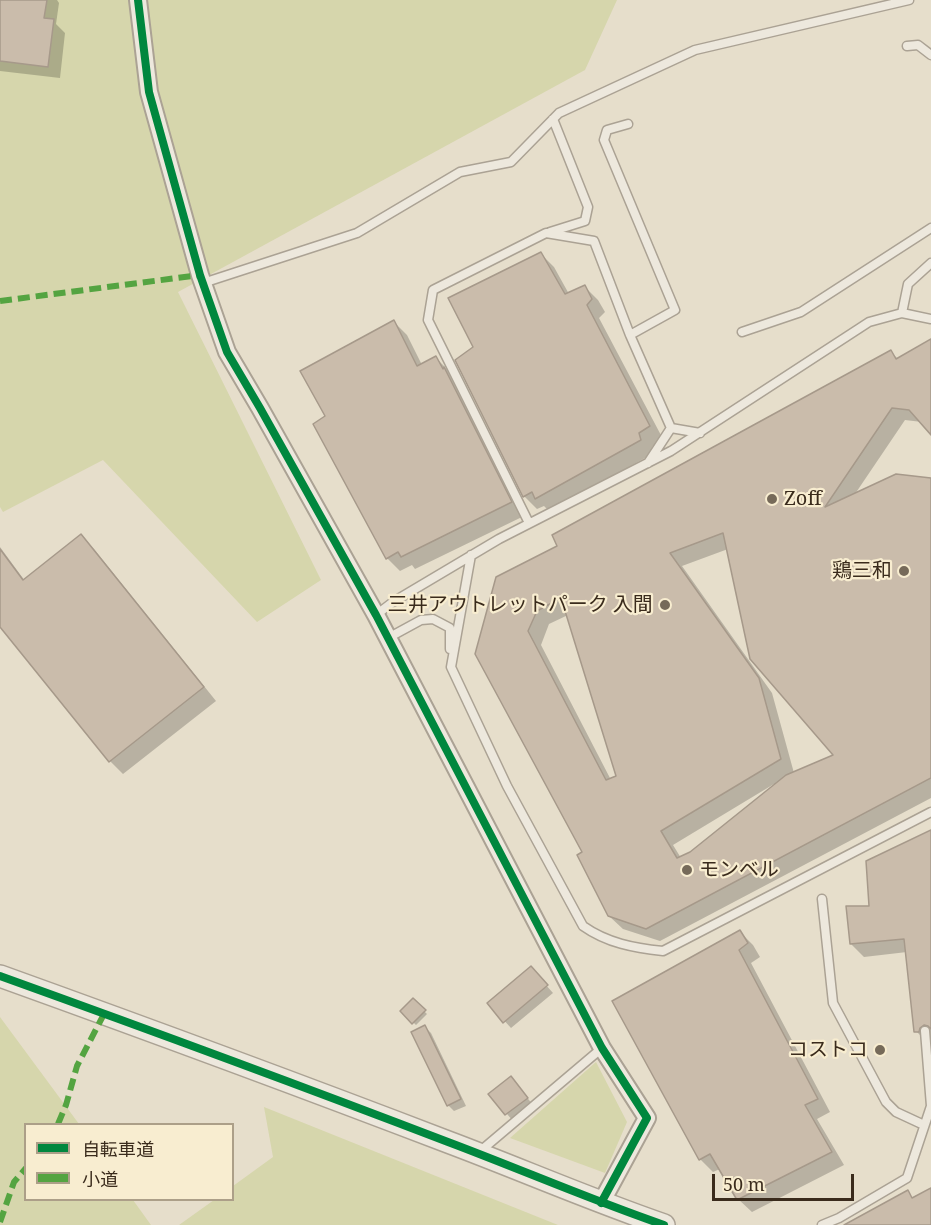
<!DOCTYPE html>
<meta charset="utf-8">
<style>
body{margin:0}
#map{position:relative;width:931px;height:1225px;overflow:hidden;background:#e6decb;font-family:"Noto Serif","Noto Sans JP",serif}
canvas{display:block}
.legend{position:absolute;left:24px;top:1123px;width:210px;height:78px;box-sizing:border-box;background:#f8edd0;border:2px solid #ac9f88;margin:0;padding:8px 10px;list-style:none;font-size:18px;color:#3a2b1c}
.legend li{display:flex;align-items:center;gap:12px;height:30px}
.legend b{width:30px;border:2px solid #ac9f88}
.scale{position:absolute;left:712px;top:1174px;width:142px;height:27px;box-sizing:border-box;border:3px solid #3a2b1c;border-top:0;padding-left:8px;font-size:18px;line-height:21px;white-space:nowrap;color:#3a2b1c;-webkit-text-stroke:4px #f8edd0;paint-order:stroke}
</style>
<div id="map">
<canvas width="931" height="1225"></canvas>
<ul class="legend">
<li><b style="height:8px;background:#00873e"></b>自転車道</li>
<li><b style="height:8px;background:#54a441"></b>小道</li>
</ul>
<div class="scale">50 m</div>
</div>
<script>
const c = document.querySelector('canvas').getContext('2d');
c.lineJoin = 'round';
function paint(path, color) { c.fillStyle = color; c.fill(path, 'evenodd'); }
function trace(path, color, width, dash) { c.strokeStyle = color; c.lineWidth = width; c.lineCap = dash ? 'butt' : 'round'; c.setLineDash(dash || []); c.stroke(path); }
function drawText(font, color, halo, rows, align = 'center') {
  c.font = font + ' "Noto Serif","Noto Sans JP",serif'; c.lineWidth = 4.5; c.setLineDash([]); c.textBaseline = 'middle'; c.strokeStyle = halo; c.fillStyle = color; for (const [text, x, y, turn = 0] of rows) {
    c.save(); c.translate(x, y); c.rotate((+turn || 0) * Math.PI / 180); c.textAlign = isNaN(turn) ? turn : align; if (halo) c.strokeText(text, 0, 0); c.fillText(text, 0, 0); c.restore();
  }
}
const green = new Path2D(`
 M0 0H617L585 70 178 292 321 580 257 622 103 460 3 512 0 507Z
 M0 1017 79 1124H26V1200H133L151 1225H0Z
 M596 1062 627 1122 605 1173 510 1138Z
 M264 1107 558 1225H179L214 1200H232L233 1186 273 1157Z`);
const shadow = new Path2D(`
 M0 0H57L59 3 56 24 65 33 60 78 0 71Z
 M541 254 554 267 569 294 585 287 598 300 605 312 599 318 663 439 652 447 654 453 549 511 544 506 537 509 524 496 475 347Z
 M394 322 407 335 422 365 436 358 449 371 524 516 415 569 412 565 400 571 387 558 327 417Z
 M931 342V433L922 422 905 420 855 494 931 480V798L660 941 623 929 609 916 584 852 476 653 559 547 890 351 898 359ZM728 549 835 756 794 773 772 693 682 566ZM568 615 617 777 611 780 541 645 549 624ZM774 784 775 786 691 854 681 858 673 845Z
 M81 536 94 549 216 701 123 774 110 761 0 624V547L25 581Z
 M931 831V1044H929L916 1031 907 952 864 957 851 944 871 907Z
 M740 932 753 945 760 957 751 963 830 1112 817 1119 844 1165 752 1212 738 1199 720 1169 713 1172 700 1159Z
 M537 975 553 993 511 1028 489 1004Z
 M413 1000 427 1014 416 1025 402 1011Z
 M425 1027 431 1033 466 1106 454 1111 448 1105Z
 M517 1085 533 1105 513 1121 490 1094Z`);
const building = new Path2D(`
 M0 0H47L44 18 54 19 48 67 0 61Z
 M541 252 565 294 585 285 592 299 587 305 650 426 639 433 641 440 535 499 532 492 523 497 455 360 473 347 448 298Z
 M394 320 417 366 436 356 443 369 444 367 512 502 401 557 398 552 386 559 313 424 325 416 300 371Z
 M931 339V435L909 410 892 408 825 507 896 474 931 478V778L646 929 608 916 577 855 582 852 475 654 496 577 557 546 552 535 891 350 896 359ZM723 533 750 659 833 755 786 775 690 852 677 858 661 831 781 759 759 678 670 553ZM561 598 616 776 606 780 528 631 537 611Z
 M81 534 204 687 109 762 0 627V549L23 580Z
 M931 830V1029L928 1026 924 1025 920 1028 919 1032H914L904 939 850 944 846 906H869L866 861Z
 M740 930 748 943 739 950 818 1099 805 1105 832 1152 737 1200 710 1154 699 1160 612 1001Z
 M531 966 548 985 503 1023 487 1003Z
 M413 998 426 1010 412 1024 400 1011Z
 M425 1025 461 1099 447 1106 411 1032Z
 M511 1076 528 1098 505 1115 488 1094Z
 M931 1188V1225H844L908 1190 912 1198Z`);
const service = new Path2D(`
 M907 46 918 45 931 55
 M628 124 607 130 604 140 675 310 630 335
 M550 232 585 221 588 207 553 119
 M203 283 357 233 460 172 511 162 559 113 695 50 909 0
 M902 313 908 284 931 263
 M742 332 801 312 931 228
 M648 463 671 428
 M529 523 428 320 433 290 546 233 594 241 630 335 671 428 700 433
 M471 555 451 667 507 786 583 926C607 943 634 948 663 951L931 812
 M376 615 393 602 499 539 671 451 869 322 902 313 931 319
 M388 638 421 620 433 619 450 628V649
 M822 899 833 1003 886 1102 896 1112 924 1125
 M478 1153 602 1048
 M822 1225 839 1218 907 1178 931 1106 925 1031`);
const minor = new Path2D(`
 M138 0 149 92 200 275 227 352 260 408 376 615 602 1048 647 1118 601 1203`);
const tertiary = new Path2D(`
 M0 976C150 1030 299 1085 448 1142 520 1169 591 1200 664 1225`);
const quiet = new Path2D(`
 M0 301 200 275
 M58 1124 66 1105 77 1066 104 1014
 M0 1222 14 1182 26 1168`);
const cycleway = new Path2D(`
 M138 0 149 92 200 275 227 352 260 408 376 615 602 1048 647 1118 601 1203
 M0 976C150 1030 299 1085 448 1142 520 1169 591 1200 664 1225`);
const markers = [
 [772,499,6,"#766a59"],
 [904,571,6,"#766a59"],
 [665,605,6,"#766a59"],
 [687,870,6,"#766a59"],
 [880,1050,6,"#766a59"]
];
const poiNames = [
 ["Zoff",784,499,"left"],
 ["鶏三和",892,571],
 ["三井アウトレットパーク 入間",653,605],
 ["モンベル",699,870,"left"],
 ["コストコ",868,1050]
];
paint(green, '#d6d6ac');
paint(shadow, '#0003');
paint(building, '#cabcab');
trace(building, '#a6998a', 1.5);
trace(service, '#aba294', 11);
trace(minor, '#aba294', 20);
trace(tertiary, '#aba294', 24);
trace(service, '#ede8dd', 8);
trace(minor, '#ede8dd', 16);
trace(tertiary, '#ede8dd', 21);
trace(quiet, '#54a441', 6, [12, 6]);
trace(cycleway, '#00873e', 8);
for (const [x, y, r, color] of markers) { const dot = new Path2D(); dot.arc(x, y, r, 0, 2 * Math.PI); c.fillStyle = color; c.fill(dot); trace(dot, '#f8edd0', 2); }
drawText('20px', '#3a2b1c', '#f8edd0', poiNames, 'right');
</script>
